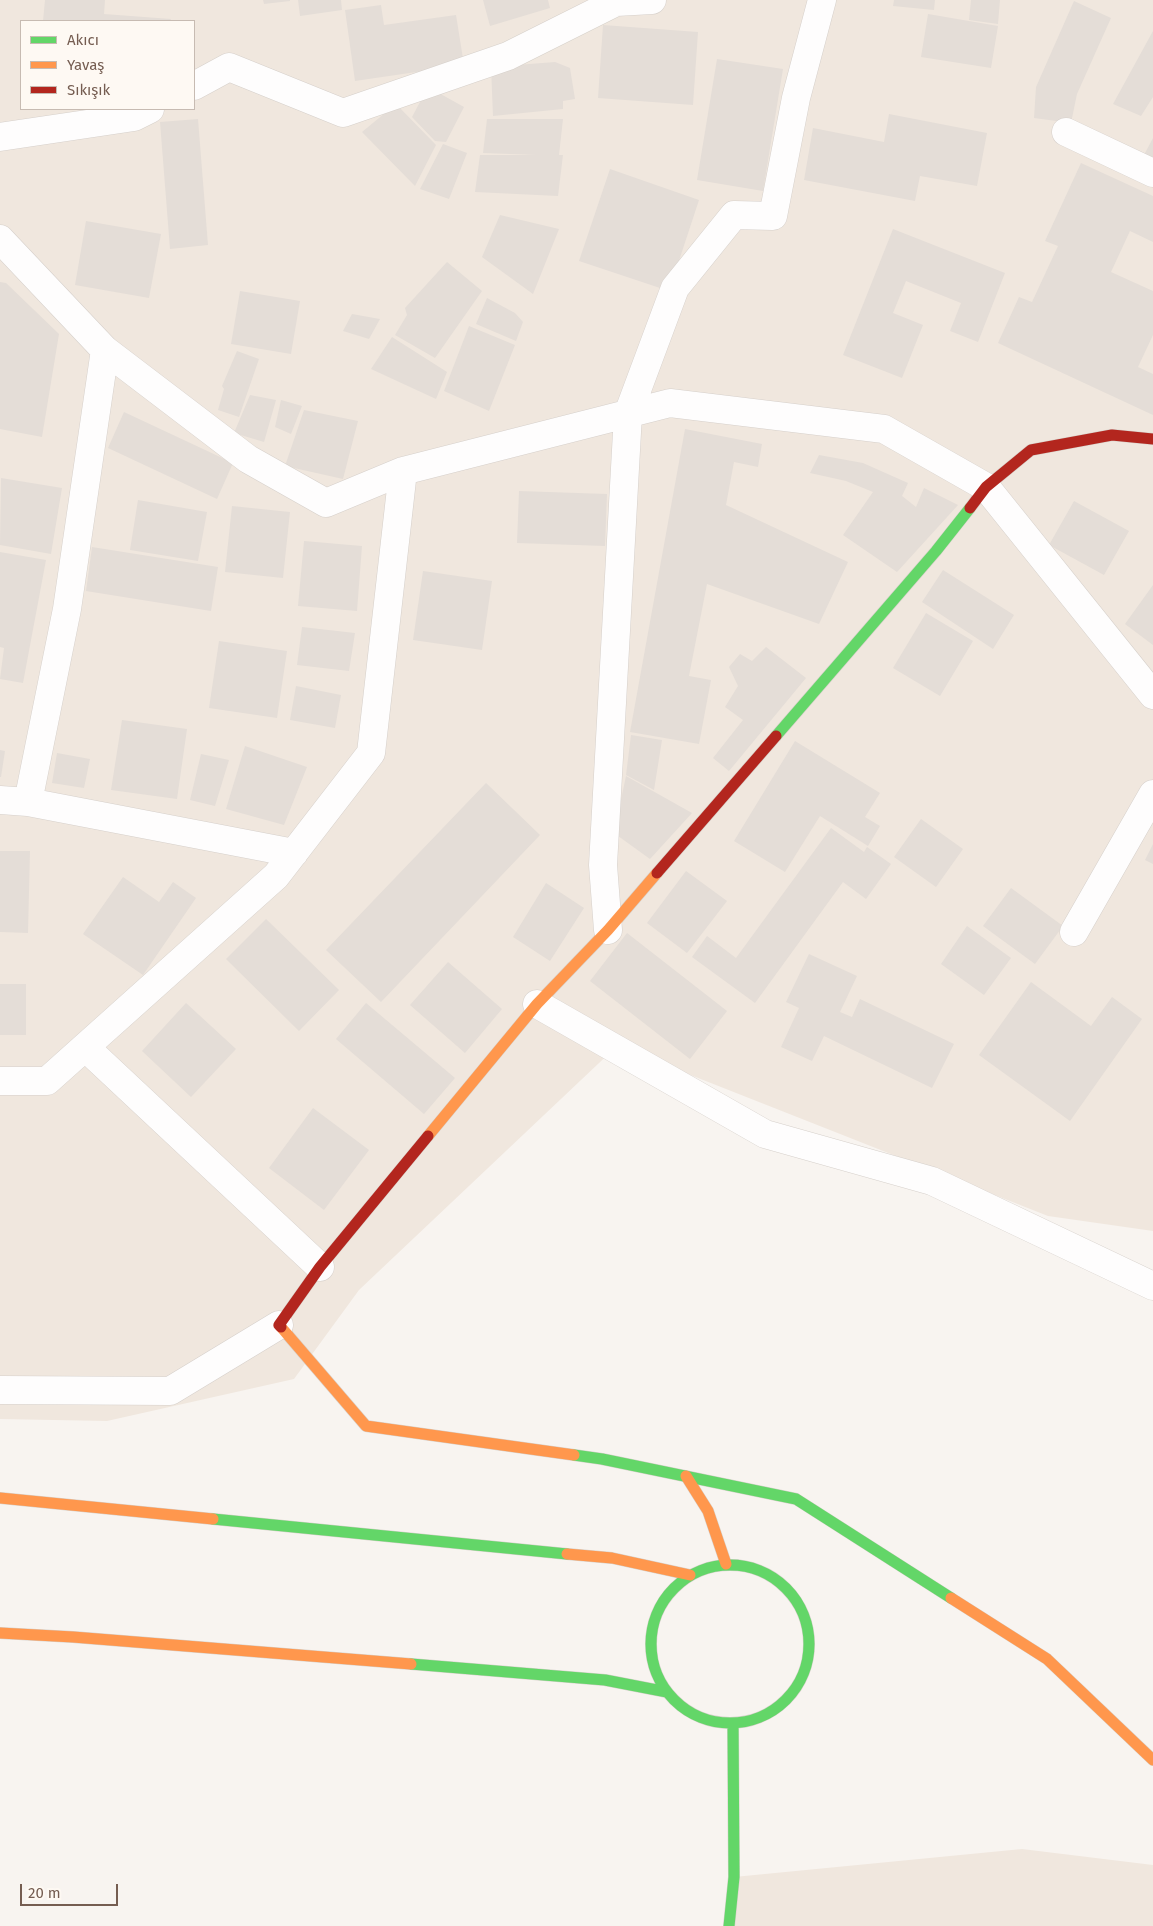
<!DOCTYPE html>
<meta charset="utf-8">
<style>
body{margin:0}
#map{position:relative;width:1153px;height:1926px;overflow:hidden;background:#f8f4f0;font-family:"Fira Sans",sans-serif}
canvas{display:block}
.legend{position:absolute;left:20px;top:20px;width:175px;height:90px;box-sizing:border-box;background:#fef9f3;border:1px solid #c7bbb2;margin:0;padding:6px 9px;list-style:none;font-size:15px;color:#755d51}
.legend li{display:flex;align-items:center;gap:10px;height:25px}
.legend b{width:25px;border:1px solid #c7bbb2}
.scale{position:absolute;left:20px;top:1884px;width:98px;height:22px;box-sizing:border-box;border:2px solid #755d51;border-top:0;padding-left:6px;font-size:15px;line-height:18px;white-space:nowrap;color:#755d51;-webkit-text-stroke:4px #fef9f3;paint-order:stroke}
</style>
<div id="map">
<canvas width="1153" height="1926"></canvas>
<ul class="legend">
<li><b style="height:6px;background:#63d668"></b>Akıcı</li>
<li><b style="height:6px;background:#ff974d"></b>Yavaş</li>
<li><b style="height:6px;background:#b3261e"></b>Sıkışık</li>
</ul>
<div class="scale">20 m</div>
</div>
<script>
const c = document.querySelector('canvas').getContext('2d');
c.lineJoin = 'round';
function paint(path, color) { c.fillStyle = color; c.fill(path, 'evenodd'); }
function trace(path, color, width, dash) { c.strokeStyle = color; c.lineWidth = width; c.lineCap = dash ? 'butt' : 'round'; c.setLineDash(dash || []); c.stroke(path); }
const residential = new Path2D(`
 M0 0H1153V1231L1048 1216 617 1046 359 1290 294 1379 107 1421 0 1419ZM21 21H194V109H21Z
 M1022 1849 1153 1865V1926H728L734 1877Z`);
const building = new Path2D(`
 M45 0H105L104 14 171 19 170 21H43Z
 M263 0H290V1L264 4Z
 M298 0H341L342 10 300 16Z
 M483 0H548L550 8 490 26Z
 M894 0H935L934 10 893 6Z
 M971 0H1000L998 24 969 20Z
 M1074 1 1111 18 1077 94 1071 123 1034 118 1036 87Z
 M381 5 384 25 456 15 464 65 355 81 345 10Z
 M928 14 998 26 991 68 921 57Z
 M603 25 698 32 693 105 598 98Z
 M1153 31V97L1141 116 1113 104Z
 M717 59 783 69 763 191 697 180Z
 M555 62 570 68 575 99 563 101V109L493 116 491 67Z
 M428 87 464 107 446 142 435 141 412 117Z
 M396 104 436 145 415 186 362 132Z
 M889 114 987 133 977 186 920 176 915 201 804 180 813 128 884 142Z
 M198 119 208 245 170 249 160 122Z
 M487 119H563L559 155H563L558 196 475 192 480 155H536L483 153Z
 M1153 138V159L1144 155Z
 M443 144 467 153 449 199 420 189Z
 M1081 163 1153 196V242L1130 231 1111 272 1153 291V335L1138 367 1153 374V415L998 343 1019 297 1032 302 1058 246 1045 241Z
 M610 169 699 200 669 291 579 261Z
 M500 215 559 229 533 294 482 257Z
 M86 221 161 234 149 298 75 285Z
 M893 229 1005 273 978 342 950 331 961 303 906 281 893 313 923 325 902 378 843 355Z
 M447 262 482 291 435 358 395 335 407 315 405 308Z
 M0 282 6 283 59 334 42 437 0 429Z
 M240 291 300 301 291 354 231 344Z
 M487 298 515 313 523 322 516 341 476 324Z
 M352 314 380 319 369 339 343 331Z
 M469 326 515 345 489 411 444 391Z
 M392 337 447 372 436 399 371 369Z
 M237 351 259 359 239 417 218 410 224 389 222 386Z
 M250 395 276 400 264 442 234 433Z
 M281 400 302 406 291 434 275 427Z
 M304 410 358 421 343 479 285 466Z
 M124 412 233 463 217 499 108 448Z
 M685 429 762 444 758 467 734 462 726 505 848 562 819 624 707 584 689 676 711 680 699 744 630 732Z
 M819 455 863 463 908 483 902 496 916 507 924 488 958 505 897 572 843 535 873 492 846 481 810 473Z
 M1 478 62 488 51 554 0 545Z
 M519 491 607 494 605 546 517 543Z
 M138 500 207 512 198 561 130 550Z
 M1074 501 1129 531 1104 575 1049 545Z
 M232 506 290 512 283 578 225 572Z
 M304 541 362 546 357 611 298 606Z
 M92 547 218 567 211 611 86 591Z
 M0 552 46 560 23 683 0 679 4 648 0 647Z
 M943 570 1014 615 993 649 922 602Z
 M423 571 492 581 482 650 413 640Z
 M1153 585V645L1125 624Z
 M926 613 973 641 940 696 893 668Z
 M302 627 355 633 349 671 297 665Z
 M219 641 287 651 277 718 209 708Z
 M766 647 806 678 729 771 713 758 743 720 725 707 738 686 729 667 740 654 752 661Z
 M296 686 341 695 335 728 290 720Z
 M122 720 187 729 177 799 111 790Z
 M631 735 662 740 654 790 626 775Z
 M795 741 880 793 865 817 880 826 868 846 820 816 785 872 734 841Z
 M245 746 307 767 284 825 226 809Z
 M0 750 5 751 1 777H0Z
 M57 753 90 759 84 788 52 783Z
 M201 754 229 760 215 806 190 800Z
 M626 776 692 813 650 859 614 833Z
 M486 783 540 835 381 1002 326 950Z
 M921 819 963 849 936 887 894 857Z
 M831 828 864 852 867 847 891 864 866 899 843 882 755 1003 692 957 707 936 736 958Z
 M1153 844V864L1145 860Z
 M0 851H30L28 933 0 932Z
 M686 871 727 901 687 953 647 923Z
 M123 877 159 902 173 882 196 898 143 975 83 934Z
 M546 883 584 908 550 961 513 937Z
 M1011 888 1063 926 1035 964 983 926Z
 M266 919 339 990 299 1031 226 959Z
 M967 926 1011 958 984 995 941 964Z
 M627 933 727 1011 690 1059 590 981Z
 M809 954 857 976 840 1012 852 1017 860 999 954 1044 932 1088 824 1036 812 1061 781 1047 799 1008 786 1002Z
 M448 962 502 1009 465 1053 410 1005Z
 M1031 982 1091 1026 1112 997 1142 1019 1070 1121 979 1055Z
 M0 984H26V1035H0Z
 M186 1003 236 1049 191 1097 142 1051Z
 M366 1003 455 1078 424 1114 336 1039Z
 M313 1108 369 1150 324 1210 269 1168Z`);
const street = new Path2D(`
 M194 86 229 67 343 113 508 56 616 2 652 0
 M1066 132 1153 173
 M0 137 134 117 150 109
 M0 239 105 350 248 459 326 503 403 471 670 403 884 429 986 487 1153 695
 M105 350 67 609 28 802 294 853
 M0 800 28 802
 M608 930 603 865 628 414 675 288 734 215 773 216 796 98 822 0
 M1074 932 1153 794
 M537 1004 765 1134 932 1181 1153 1286
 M85 1047 320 1267
 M0 1081H47L276 876 371 753 403 471
 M0 1390 170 1391 279 1325`);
const fast = new Path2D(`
 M776 736 936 551 970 508
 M574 1455 602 1459 796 1499 951 1598
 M213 1519 567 1554
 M651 1644a79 79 0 1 1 158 0a79 79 0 1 1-158 0Z
 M411 1664 605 1680 667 1692
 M729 1926 734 1877 733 1723`);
const slow = new Path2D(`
 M428 1136 537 1004 608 930 657 873
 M281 1327 366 1426 574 1455
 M686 1476 708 1511 726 1564
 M0 1498 213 1519
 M567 1554 612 1558 690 1575
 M951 1598 1047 1659 1153 1760
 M0 1633 73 1637 411 1664`);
const jam = new Path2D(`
 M970 508 986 487 1031 450 1112 435 1153 439
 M657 873 776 736
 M281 1327 279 1325 320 1267 428 1136`);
paint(residential, '#f0e7de');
paint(building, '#e4ddd7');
trace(street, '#d6d0cb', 29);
trace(fast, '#d6d0ca', 12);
trace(slow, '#d6d0ca', 12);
trace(jam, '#d6d0ca', 12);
trace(street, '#fefdfd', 28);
trace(fast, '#63d668', 11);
trace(slow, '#ff974d', 11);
trace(jam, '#b3261e', 11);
</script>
